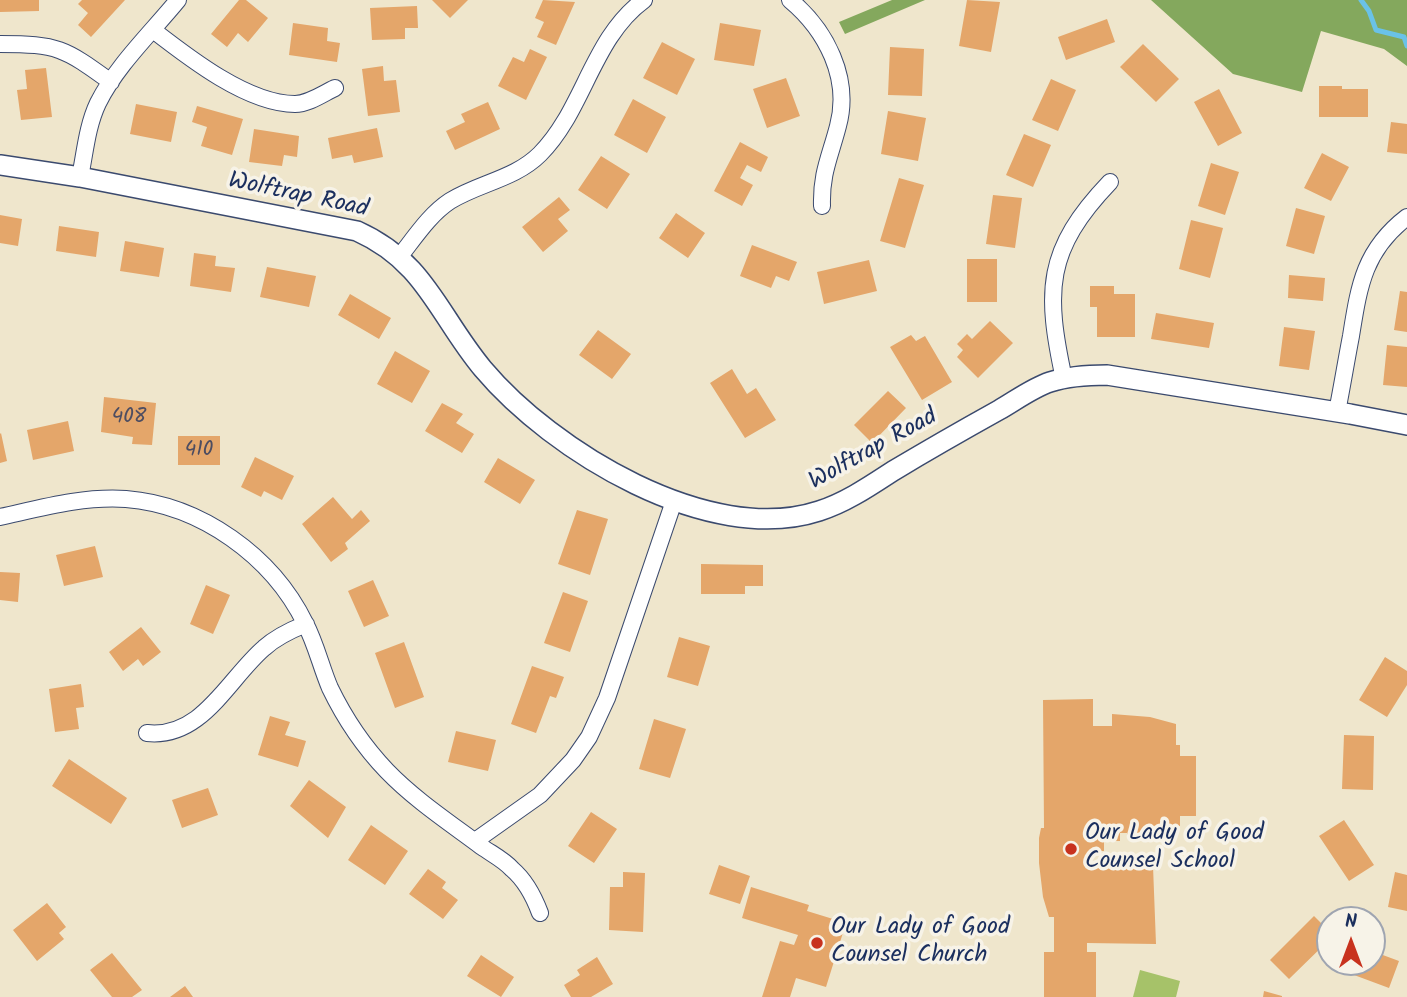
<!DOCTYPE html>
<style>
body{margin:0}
#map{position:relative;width:1407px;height:997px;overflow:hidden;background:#efe6cc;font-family:Kalam,sans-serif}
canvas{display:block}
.north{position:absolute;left:1316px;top:906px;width:70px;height:70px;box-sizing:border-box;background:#f7f3e8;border:2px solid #9fa5b1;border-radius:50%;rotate:0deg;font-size:19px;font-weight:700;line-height:28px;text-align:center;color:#1b2f5e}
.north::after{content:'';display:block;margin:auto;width:24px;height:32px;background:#c8321e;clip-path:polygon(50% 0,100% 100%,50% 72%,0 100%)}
</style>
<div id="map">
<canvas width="1407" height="997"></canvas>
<div class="north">N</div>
</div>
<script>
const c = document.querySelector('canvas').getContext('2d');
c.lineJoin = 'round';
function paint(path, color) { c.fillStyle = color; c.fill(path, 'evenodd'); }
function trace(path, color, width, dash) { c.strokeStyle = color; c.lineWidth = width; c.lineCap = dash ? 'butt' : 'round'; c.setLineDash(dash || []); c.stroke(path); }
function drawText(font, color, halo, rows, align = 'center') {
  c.font = font + ' Kalam,sans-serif'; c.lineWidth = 7; c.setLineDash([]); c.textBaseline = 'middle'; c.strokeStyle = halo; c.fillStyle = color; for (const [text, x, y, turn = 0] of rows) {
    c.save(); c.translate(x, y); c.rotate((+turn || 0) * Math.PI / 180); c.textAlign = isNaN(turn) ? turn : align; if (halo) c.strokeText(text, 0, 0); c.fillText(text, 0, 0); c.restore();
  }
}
const green = new Path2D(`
 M1140 970 1180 981 1176 997H1133Z`);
const forest = new Path2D(`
 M892 0H925L845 34 839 22Z
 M1151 0H1407V66L1384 49 1321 31 1302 92 1233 74Z`);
const stream = new Path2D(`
 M1361 0 1369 11 1376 30 1404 37 1407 46`);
const building = new Path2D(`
 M0 0H39V11L0 12Z
 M82 0H125L91 37 78 25 88 13 78 4Z
 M239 0H246L268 18 248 42 238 33 227 47 211 34Z
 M432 0H468L450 18Z
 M543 0 575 2 556 45 537 37 544 22 535 18Z
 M967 0 1000 2 991 52 959 46Z
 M417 6 418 28H405V39L372 40 370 8Z
 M1107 19 1115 42 1066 60 1058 37Z
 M293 23 328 28 327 41 340 43 337 62 289 55Z
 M720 23 761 30 754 66 714 60Z
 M662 42 695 59 677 95 643 78Z
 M1143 44 1179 79 1156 102 1120 67Z
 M890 47 924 49 922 96 888 95Z
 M530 49 547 57 526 100 498 86 513 57 524 62Z
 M383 66 384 81 396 80 400 112 368 116 362 69Z
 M46 68 52 117 21 120 17 90 27 89 25 70Z
 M786 78 800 116 767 128 753 89Z
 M1051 79 1076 90 1058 131 1032 120Z
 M1319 86H1342V89H1368V117H1319Z
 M1219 89 1242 133 1218 146 1194 102Z
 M633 99 666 117 647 153 614 135Z
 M488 102 500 129 455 150 446 131 465 122 461 114Z
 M136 104 177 112 171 142 130 134Z
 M197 106 243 119 232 155 201 146 207 127 192 122Z
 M888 111 926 118 918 161 881 154Z
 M1391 122 1407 124V154L1387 152Z
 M377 128 383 157 354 163 352 155 332 159 328 138Z
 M254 129 299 136 297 157 284 155 282 166 249 162Z
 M1024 134 1051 145 1033 187 1006 175Z
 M740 142 768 157 761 172 747 165 740 178 753 185 742 206 714 191Z
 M1322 153 1349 167 1331 201 1304 188Z
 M601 156 630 174 607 209 578 190Z
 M1211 163 1239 172 1225 215 1198 206Z
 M899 178 924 185 905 248 880 241Z
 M993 195 1022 198 1015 248 986 244Z
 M559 197 570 210 558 219 568 231 543 252 522 227Z
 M1296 208 1325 216 1314 254 1286 246Z
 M676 213 705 233 688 258 659 238Z
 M0 215 22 219 18 246 0 243Z
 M1191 220 1223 228 1210 278 1179 269Z
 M59 226 99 232 96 257 56 251Z
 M125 241 164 248 159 277 120 271Z
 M752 245 797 262 789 281 776 276 771 288 740 276Z
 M194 253 216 256 215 266 235 268 231 292 190 286Z
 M967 259H997V302H967Z
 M869 260 877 291 824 304 817 272Z
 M267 267 316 276 309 307 260 297Z
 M1289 275 1325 278 1323 301 1288 298Z
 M1090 286H1114V294H1135V337H1097V307H1090Z
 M1400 291 1407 292V332L1394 330Z
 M350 294 391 318 379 339 338 315Z
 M1156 313 1214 323 1209 348 1151 339Z
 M990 321 1013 343 978 378 957 357 963 350 957 344 967 334 972 339Z
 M1284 327 1315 331 1309 370 1279 366Z
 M598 330 631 354 612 379 579 355Z
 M911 335 916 341 925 336 952 382 922 400 890 347Z
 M1387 345 1407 347V387L1383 385Z
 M395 351 430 371 412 403 377 384Z
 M732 369 747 394 756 388 776 420 745 438 710 383Z
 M888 391 906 408 872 443 854 425Z
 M104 397 156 403 152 445 132 444 133 437 101 432Z
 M442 403 463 414 456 423 474 434 462 453 425 431Z
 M68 421 74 451 33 460 27 430Z
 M1 433 7 461 0 463V434Z
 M178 436H220V465H178Z
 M255 457 294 476 282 500 264 491 261 497 241 487Z
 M498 458 535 480 520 504 484 482Z
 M333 497 352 519 361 510 370 521 345 543 348 549 331 562 302 524Z
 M577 510 608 519 590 575 558 564Z
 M95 546 103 577 64 586 56 555Z
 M701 564 763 565V586H745V594H701Z
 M0 572 20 573 18 602 0 600Z
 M373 580 389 616 364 627 348 591Z
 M206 585 230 595 213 634 190 624Z
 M563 592 588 601 570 652 544 643Z
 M141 627 161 652 143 666 138 659 123 671 109 652Z
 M679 637 710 646 698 686 667 677Z
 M404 642 424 697 395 708 375 653Z
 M1385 657 1407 671V685L1387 717 1359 700Z
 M532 666 564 677 556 698 550 696 536 733 511 724Z
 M81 684 84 707 76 708 79 729 55 732 49 689Z
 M1093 699V726H1112V714L1150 717 1176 724V745H1180V756H1196V816H1180V826H1171V835L1127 836V833H1120V841H1104V851H1092V859H1085V863H1134V866H1153L1156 944 1087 943V952H1096V997H1044V952H1054V917H1049L1043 897 1039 863V838L1041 828H1044L1043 700Z
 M270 716 290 722 285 735 306 741 298 767 258 755Z
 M654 719 686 729 670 778 639 769Z
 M456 731 496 740 488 771 448 762Z
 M1344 735 1374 736 1373 790 1342 789Z
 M69 759 127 798 111 824 52 786Z
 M309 780 346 807 328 838 290 806Z
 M208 788 218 815 182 828 172 800Z
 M591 812 617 829 594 863 568 846Z
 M1344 820 1374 865 1349 881 1319 836Z
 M371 825 408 851 385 885 348 860Z
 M719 865 750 876 740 904 709 894Z
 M428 869 446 882 442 888 458 900 443 919 409 894Z
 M623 872 645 873 643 932 609 930 610 887H623Z
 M1395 872 1407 875V911L1388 907Z
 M751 887 809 905 807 911 846 923 826 987 796 978 790 997H762L780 941 794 945 798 935 742 918Z
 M47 903 66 927 59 933 64 939 37 961 13 930Z
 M1314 916 1330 932V939L1289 979 1270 960Z
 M1372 951 1399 961 1389 988 1346 972 1349 962H1372Z
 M112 953 142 990 132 997H112L90 970Z
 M481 955 514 977 501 997 467 976Z
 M597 957 613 984 591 997H571L564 985 580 975 577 970Z
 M185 986 193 997H170Z
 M1264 991 1282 996V997H1263Z`);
const minor = new Path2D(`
 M790 0C826 30 851 78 838 126 830 157 821 173 822 206
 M153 30C189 58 248 104 295 104 309 104 324 93 335 88
 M0 44C58 44 64 48 111 82
 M80 177C85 153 87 126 98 103 117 65 151 33 178 0
 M400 256C415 237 430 214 450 201 479 183 515 179 540 154 584 110 592 38 644 0
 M1064 379C1045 291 1045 250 1110 182
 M1337 412C1342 387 1346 362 1351 336 1359 286 1364 250 1407 217
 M0 517C41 508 83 496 126 499 201 505 272 556 305 623 316 644 321 667 330 688 344 717 364 747 387 771 415 800 450 823 482 847 492 854 504 860 512 869 525 880 534 897 540 913
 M147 733C202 739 228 679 264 648 276 637 291 630 306 624
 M475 841 540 795 573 760 589 737 607 698 674 501`);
const tertiary = new Path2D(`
 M0 165 80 177 357 231C426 262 438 315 483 369 552 451 709 547 819 511 845 503 870 486 893 471 928 450 963 430 999 410 1015 401 1032 388 1050 382 1069 376 1088 375 1107 375L1350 414 1407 425`);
const markers = [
 [1071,849,7,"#c8321e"],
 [817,943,7,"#c8321e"]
];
const numberNames = [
 ["408",129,418],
 ["410",199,451]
];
const streetNames = [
 ["Wolftrap Road",298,197,12],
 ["Wolftrap Road",874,451,-29]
];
const poiNames = [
 ["Our Lady of Good",1085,835],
 ["Counsel School",1085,863],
 ["Our Lady of Good",831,929],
 ["Counsel Church",831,957]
];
paint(green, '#a6c269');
paint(forest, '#84a85d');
trace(stream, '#6ac2e8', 5);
paint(building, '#e4a66a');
trace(minor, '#3b4a6e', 18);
trace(tertiary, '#3b4a6e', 22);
trace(minor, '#fff', 16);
trace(tertiary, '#fff', 19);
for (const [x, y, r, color] of markers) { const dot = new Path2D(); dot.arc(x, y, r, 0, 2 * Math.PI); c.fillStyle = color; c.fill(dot); trace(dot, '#f7f3e8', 2.5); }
drawText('21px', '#4d4d61', null, numberNames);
drawText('24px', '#1b2f5e', '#f7f3e8', streetNames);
drawText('24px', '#1b2f5e', '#f7f3e8', poiNames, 'left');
</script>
